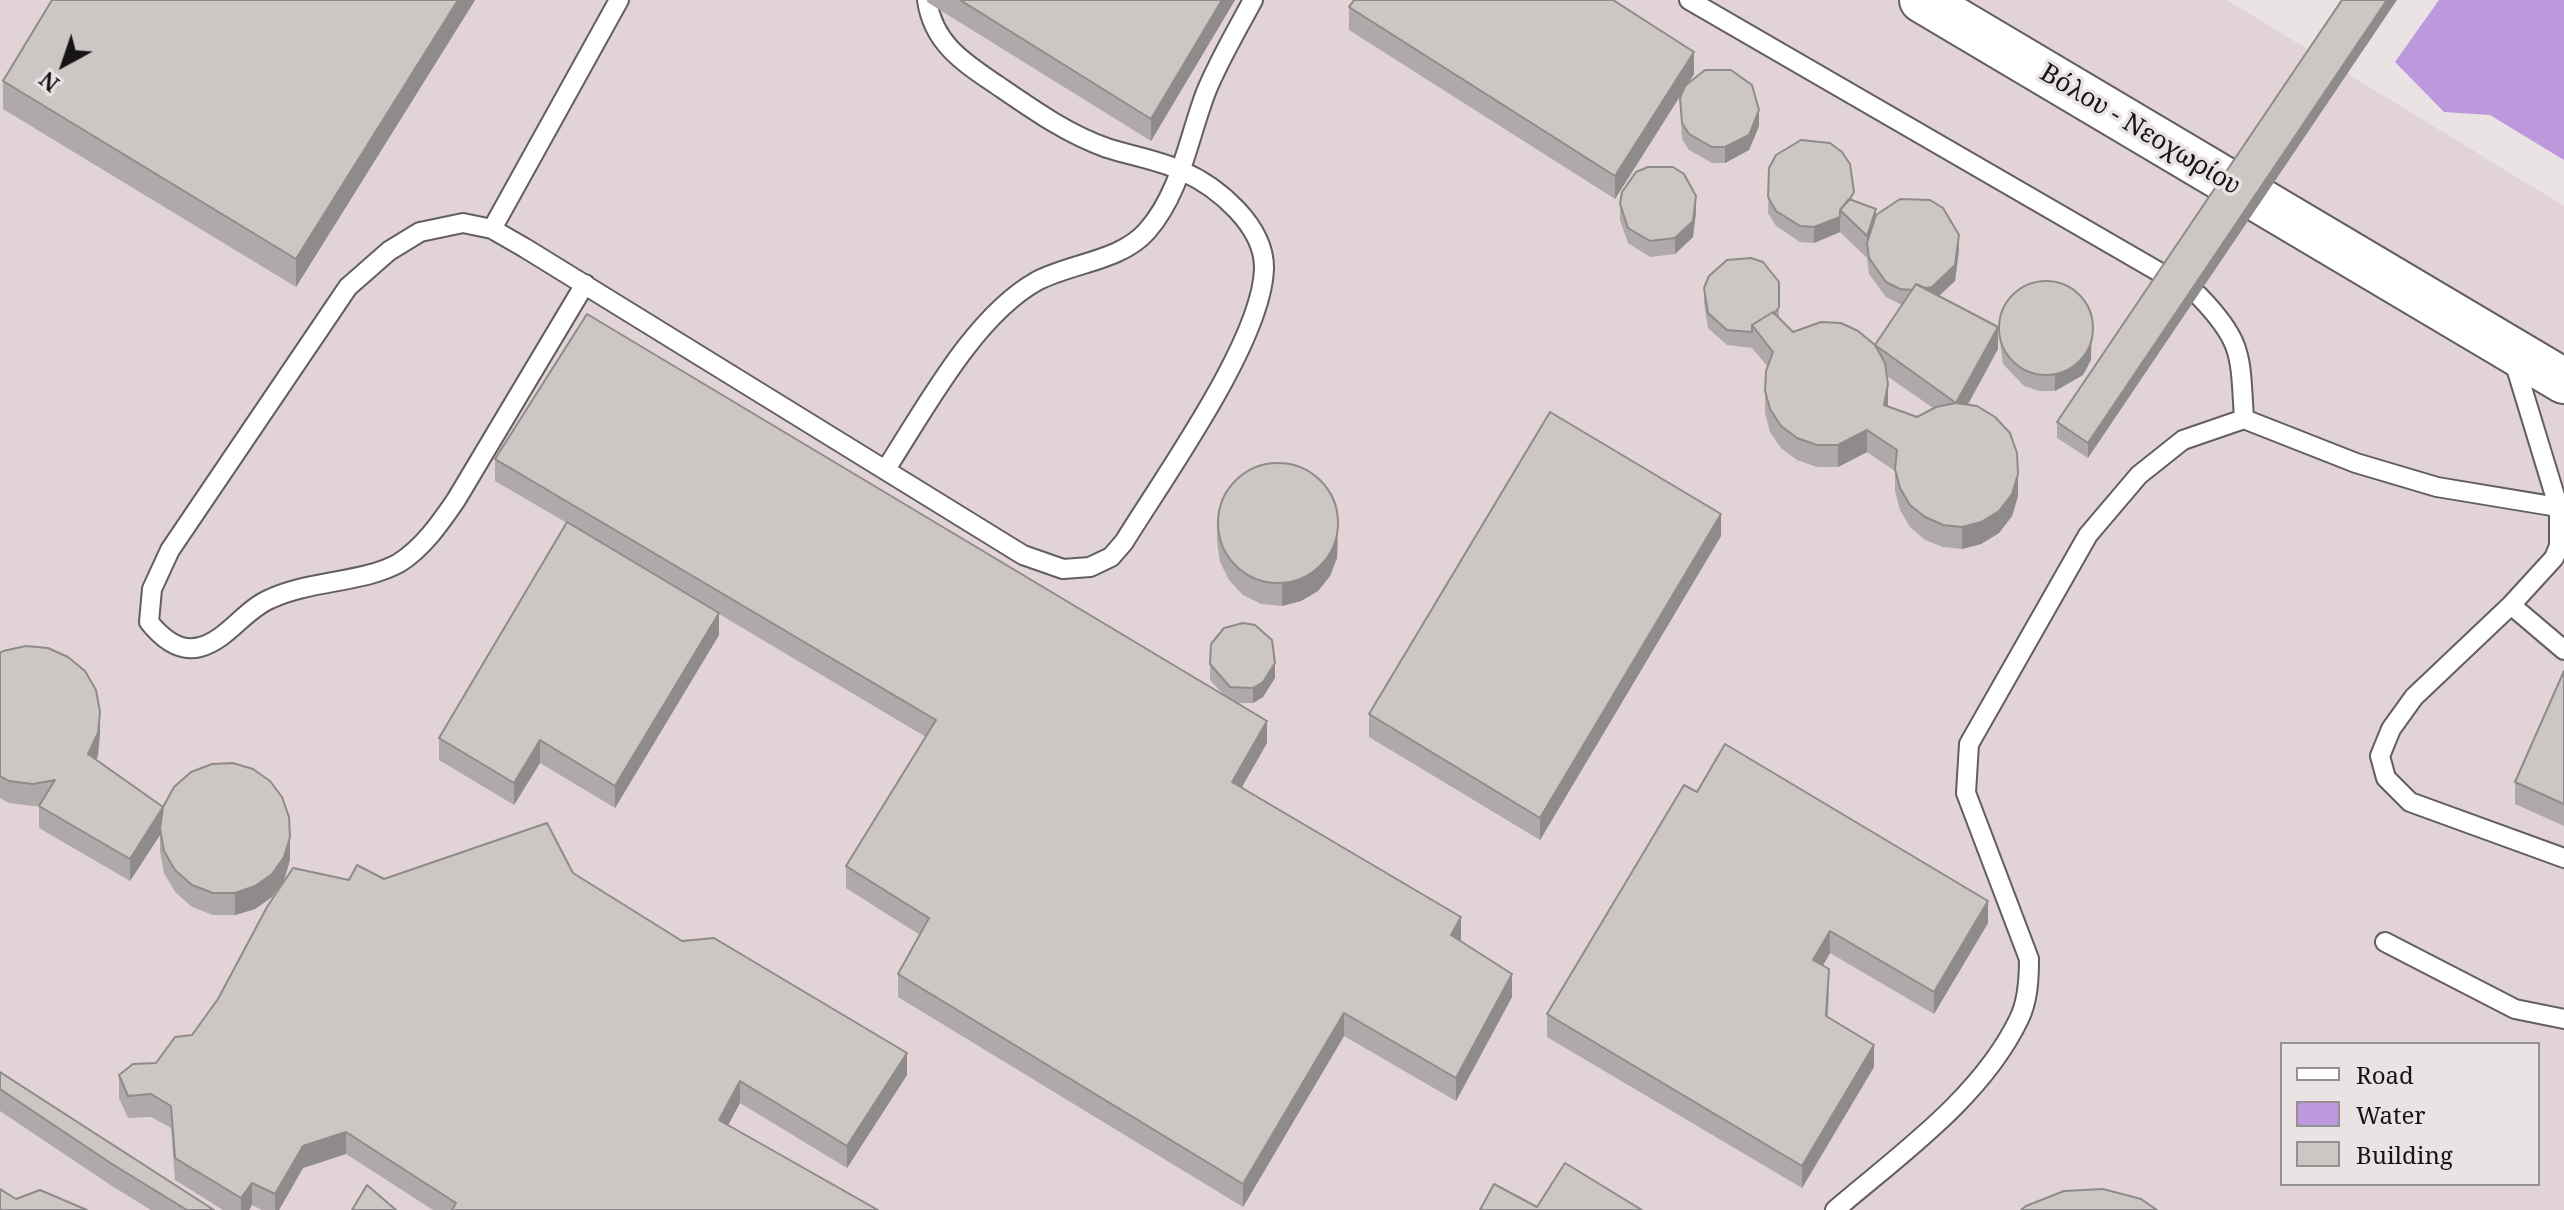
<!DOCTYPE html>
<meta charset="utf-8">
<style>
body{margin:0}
#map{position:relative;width:2564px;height:1210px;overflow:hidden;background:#e9e3e4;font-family:"Noto Serif",serif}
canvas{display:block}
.legend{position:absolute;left:2280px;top:1042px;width:260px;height:144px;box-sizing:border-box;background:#e9e3e4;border:2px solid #959091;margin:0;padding:10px 14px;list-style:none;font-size:24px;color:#161415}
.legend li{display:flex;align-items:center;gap:16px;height:40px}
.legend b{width:40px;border:2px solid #959091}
.north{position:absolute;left:24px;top:24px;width:80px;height:80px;-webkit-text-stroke:6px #e9e3e4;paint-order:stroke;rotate:220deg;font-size:22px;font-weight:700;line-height:32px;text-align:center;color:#161415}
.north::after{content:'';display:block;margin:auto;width:28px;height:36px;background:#161415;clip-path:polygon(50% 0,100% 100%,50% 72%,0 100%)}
</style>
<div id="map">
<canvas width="2564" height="1210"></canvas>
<ul class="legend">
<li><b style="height:10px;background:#fff"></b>Road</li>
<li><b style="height:22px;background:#be98dd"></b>Water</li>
<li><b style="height:22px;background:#ccc6c5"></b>Building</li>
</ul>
<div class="north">N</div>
</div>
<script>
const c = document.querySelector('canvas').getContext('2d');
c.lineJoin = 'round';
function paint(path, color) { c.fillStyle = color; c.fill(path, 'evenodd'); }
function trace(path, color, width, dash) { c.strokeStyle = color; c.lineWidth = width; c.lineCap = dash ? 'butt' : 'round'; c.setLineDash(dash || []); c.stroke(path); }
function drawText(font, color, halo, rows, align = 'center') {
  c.font = font + ' "Noto Serif",serif'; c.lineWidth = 7; c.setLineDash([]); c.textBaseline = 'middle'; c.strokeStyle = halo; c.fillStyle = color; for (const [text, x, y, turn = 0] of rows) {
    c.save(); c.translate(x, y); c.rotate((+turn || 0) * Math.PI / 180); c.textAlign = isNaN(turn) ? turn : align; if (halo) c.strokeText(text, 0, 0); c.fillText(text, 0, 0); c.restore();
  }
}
const built = new Path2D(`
 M0 0H2227L2564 206V1210H0ZM2282 1044H2538V1184H2282Z`);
const water = new Path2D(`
 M2439 0H2564V160L2490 115 2444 112 2395 62Z`);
const service = new Path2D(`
 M1689 0 2166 276
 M492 229 619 0
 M585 284 456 500C441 522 423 548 399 563 363 583 310 580 270 599 244 610 227 640 200 647 178 653 161 637 149 622L152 589 170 550 348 287 389 251 420 232 463 223 492 229 525 248 1023 555 1063 569 1090 567 1111 557 1124 542C1164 477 1262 341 1264 269 1265 226 1218 187 1182 171 1159 160 1132 156 1107 148 1067 134 1032 109 997 85 963 62 933 43 927 0
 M2198 295C2244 342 2240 356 2244 419
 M2513 358 2559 509V546L2554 558 2511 605 2414 697 2391 729 2380 756 2386 778 2410 802 2564 858
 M886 469C925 409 974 316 1037 281 1071 263 1121 261 1147 231 1181 192 1188 139 1206 92 1219 60 1237 30 1253 0
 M2511 605 2564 650
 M2385 942 2515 1009 2564 1019
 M1835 1210C1899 1155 1981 1098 2019 1019 2028 1001 2029 979 2029 959L1966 793 1969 744 2088 535 2139 475 2183 440 2244 419 2356 463 2437 487 2564 508`);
const secondary = new Path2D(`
 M1922 0 2564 381`);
const wall = new Path2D(`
 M52 0H475L296 287 3 109V81Z
 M927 0H1235L1151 141 927 2Z
 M2342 0 2088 458 2057 438V422Z
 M1349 7 1694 74 1688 84 1759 126 1749 150 1725 163H1712L1689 150 1682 139 1680 98 1682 93 1615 199 1349 30Z
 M1769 168 1854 201 1876 215 1959 250 1955 281 1939 296 1998 349 1968 405 2018 496 2012 516 1999 533 1981 544 1962 549 1943 547 1925 540 1910 527 1900 510 1895 491V471L1867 452 1838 467H1817L1797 460 1781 448 1770 432 1765 413V391L1768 367 1752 348 1727 345 1708 328 1704 303V288L1779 282V318L1793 332 1875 345 1902 305 1886 297 1869 274 1867 258 1840 232 1814 243 1800 242 1776 226 1768 213ZM1887 376 1933 408 1917 417 1888 406Z
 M1620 204 1696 212 1693 237 1675 254 1650 257 1628 243 1620 220Z
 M1999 318 2091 360 2083 375 2055 391H2039L2024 386 2003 364 1999 334Z
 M495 459 1223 694 1210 680V664L1275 678 1263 697 1253 703H1237L1267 743 1242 787 1461 940 1512 997 1456 1101 1344 1036 1243 1207 898 997V974L920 935 846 888V866L926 737 719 614V635L615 808 540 763 514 805 439 760V738L567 523 495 481Z
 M1217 520 1338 538 1337 558 1330 576 1318 591 1301 601 1282 606 1261 604 1243 595 1229 580 1220 562 1217 542Z
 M1721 536 1540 840 1369 737V714Z
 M0 653 100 734 96 759 163 807 290 860 284 880 272 897 255 909 235 915H213L192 907 175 892 164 873 160 851V835L130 881 39 828V806H33L9 803 0 798Z
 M2564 671V826L2515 804V782Z
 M1697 792 1988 923 1934 1014 1830 953 1823 966 1829 992 1828 1017 1874 1067 1802 1188 1547 1037V1014Z
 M573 873 682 941 907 1075 847 1168 740 1103 728 1125 878 1210H433L346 1154 303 1168 279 1210H262L252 1205 249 1210H223L175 1180 171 1128 151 1117 128 1118 119 1098V1075L156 1063 192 1035 349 880Z
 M0 1072 214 1210H151L112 1186 0 1111Z`);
const shadedWall = new Path2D(`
 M458 0H475L296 287V259Z
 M1222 0H1235L1151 141V119Z
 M2387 0H2397L2088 458V443Z
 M1694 52V74L1615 199V176Z
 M1759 110V126L1749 150 1725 163V147Z
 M1696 196V212L1693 237 1675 254V238Z
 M1876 209V231L1867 243V236Z
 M1840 217V232L1814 243V227Z
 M1959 235V250L1955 281 1932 302 1916 306Z
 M2092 313 2091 360 2083 375 2055 391V375Z
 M1998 327V349L1956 425V403Z
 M1888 384V406L1884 405Z
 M1867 430V452L1838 467V445Z
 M2018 474V496L2012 516 1999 533 1981 544 1962 549V527Z
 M1721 514V536L1540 840V818Z
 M1338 516 1337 558 1330 576 1318 591 1301 601 1282 606V584Z
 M719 613V635L615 808V786Z
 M1275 663V678L1263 697 1253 703V688Z
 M100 712V734L98 756 88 776V754Z
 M1267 721V743L1232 804V782Z
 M540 740V763L514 805V783Z
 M163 807 160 835 130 881V859Z
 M290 837V860L284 880 272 897 255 909 235 915V893Z
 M1988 901V923L1934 1014V992Z
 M1461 917V940L1451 957V935Z
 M1830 931V953L1813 982V960Z
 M1512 974V997L1456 1101V1078Z
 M1344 1013V1036L1243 1207V1184Z
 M1874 1045V1067L1802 1188V1166Z
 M907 1053V1075L847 1168V1146Z
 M740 1081V1103L719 1142V1120Z
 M346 1132V1154L303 1168 279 1210H275V1194L303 1146Z
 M252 1183V1205L249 1210H241V1198Z`);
const building = new Path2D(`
 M52 0H458L296 259 3 81Z
 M960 0H1222L1151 119Z
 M1354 0H1613L1694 52 1615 176 1349 7Z
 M2342 0H2387L2088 443 2057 422Z
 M1705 70H1731L1752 85 1759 110 1749 135 1725 147H1712L1689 134 1682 123 1680 98 1685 86Z
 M1801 140 1830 143 1842 152 1850 164 1854 192 1850 199 1840 210V217L1814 227 1800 226 1776 211 1768 197 1769 168 1776 155Z
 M1648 167H1673L1684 174 1696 196 1693 221 1675 238 1650 241 1628 228 1620 204 1622 192 1636 172Z
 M1849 199 1876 209 1867 236 1840 210Z
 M1900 199 1930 200 1943 208 1959 235 1955 265 1932 287 1925 288 1916 284 1912 290 1900 289 1886 282 1869 258 1867 243 1876 215Z
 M1751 258 1763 262 1779 282V307L1774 314 1773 312 1752 325V332L1727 330 1708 313 1704 288 1709 276 1727 260Z
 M1999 328a47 47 0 1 1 94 0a47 47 0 1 1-94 0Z
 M1916 284 1998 327 1956 403 1977 406 1995 417 2010 433 2017 453 2018 474 2012 494 1999 511 1981 522 1962 527 1943 525 1925 517 1910 505 1900 488 1895 469 1897 450 1867 430 1838 445H1817L1797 438 1781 426 1770 409 1765 391 1766 371 1773 352 1752 325 1773 312 1793 332 1821 322 1841 323 1858 331 1875 345ZM1875 345 1956 403 1936 407 1917 417 1884 405 1888 384 1885 363Z
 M587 314 1267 721 1232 782 1461 917 1451 935 1512 974 1456 1078 1344 1013 1243 1184 898 974 929 918 846 866 936 720 495 459Z
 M1550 412 1721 514 1540 818 1369 714Z
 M1218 523a60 60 0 1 1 120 0a60 60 0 1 1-120 0Z
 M567 522 719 613 615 786 540 740 514 783 439 738Z
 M1243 623 1255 625 1272 640 1275 663 1263 682 1253 688 1230 687 1210 664 1211 644 1224 628Z
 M26 646 48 648 68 657 85 671 96 690 100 712 98 733 88 754 163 807 174 787 191 772 212 764 233 763 253 769 270 781 282 797 289 817 290 837 284 857 272 874 255 886 235 893H213L192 885 175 870 164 851 160 829 163 807 130 859 39 806 55 780 33 784 9 781 0 776V653L3 651Z
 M2564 671V804L2515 782Z
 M1725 744 1988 901 1934 992 1830 931 1813 960 1829 969 1826 1016 1874 1045 1802 1166 1547 1014 1684 785 1697 792Z
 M547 823 573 873 682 941 714 938 907 1053 847 1146 740 1081 719 1120 878 1210H452L456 1203 346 1132 303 1146 275 1194 252 1183 241 1198 175 1158 171 1106 151 1094 128 1096 119 1075 133 1064 156 1063 175 1037 192 1035 218 999 267 907 293 868 349 880 357 865 384 879Z
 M0 1072 214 1210H187L112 1164 0 1089Z
 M1565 1163 1642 1210H1480L1494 1184 1537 1207Z
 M367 1185 396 1210H352Z
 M0 1189 16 1199 40 1190 87 1210H0Z
 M2103 1189 2141 1199 2157 1210H2021L2026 1206 2064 1191Z`);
const streetNames = [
 ["Βόλου - Νεοχωρίου",2140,130,31]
];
paint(built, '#e2d3d6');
paint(water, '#be98dd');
trace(service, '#635e5f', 22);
trace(secondary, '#635e5f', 48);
trace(service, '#fff', 18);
trace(secondary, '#fff', 44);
paint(wall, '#afaaa9');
paint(shadedWall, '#8f8b8a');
paint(building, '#ccc6c5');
trace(building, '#8f8b8a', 2);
drawText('26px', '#161415', '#e9e3e4', streetNames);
</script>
